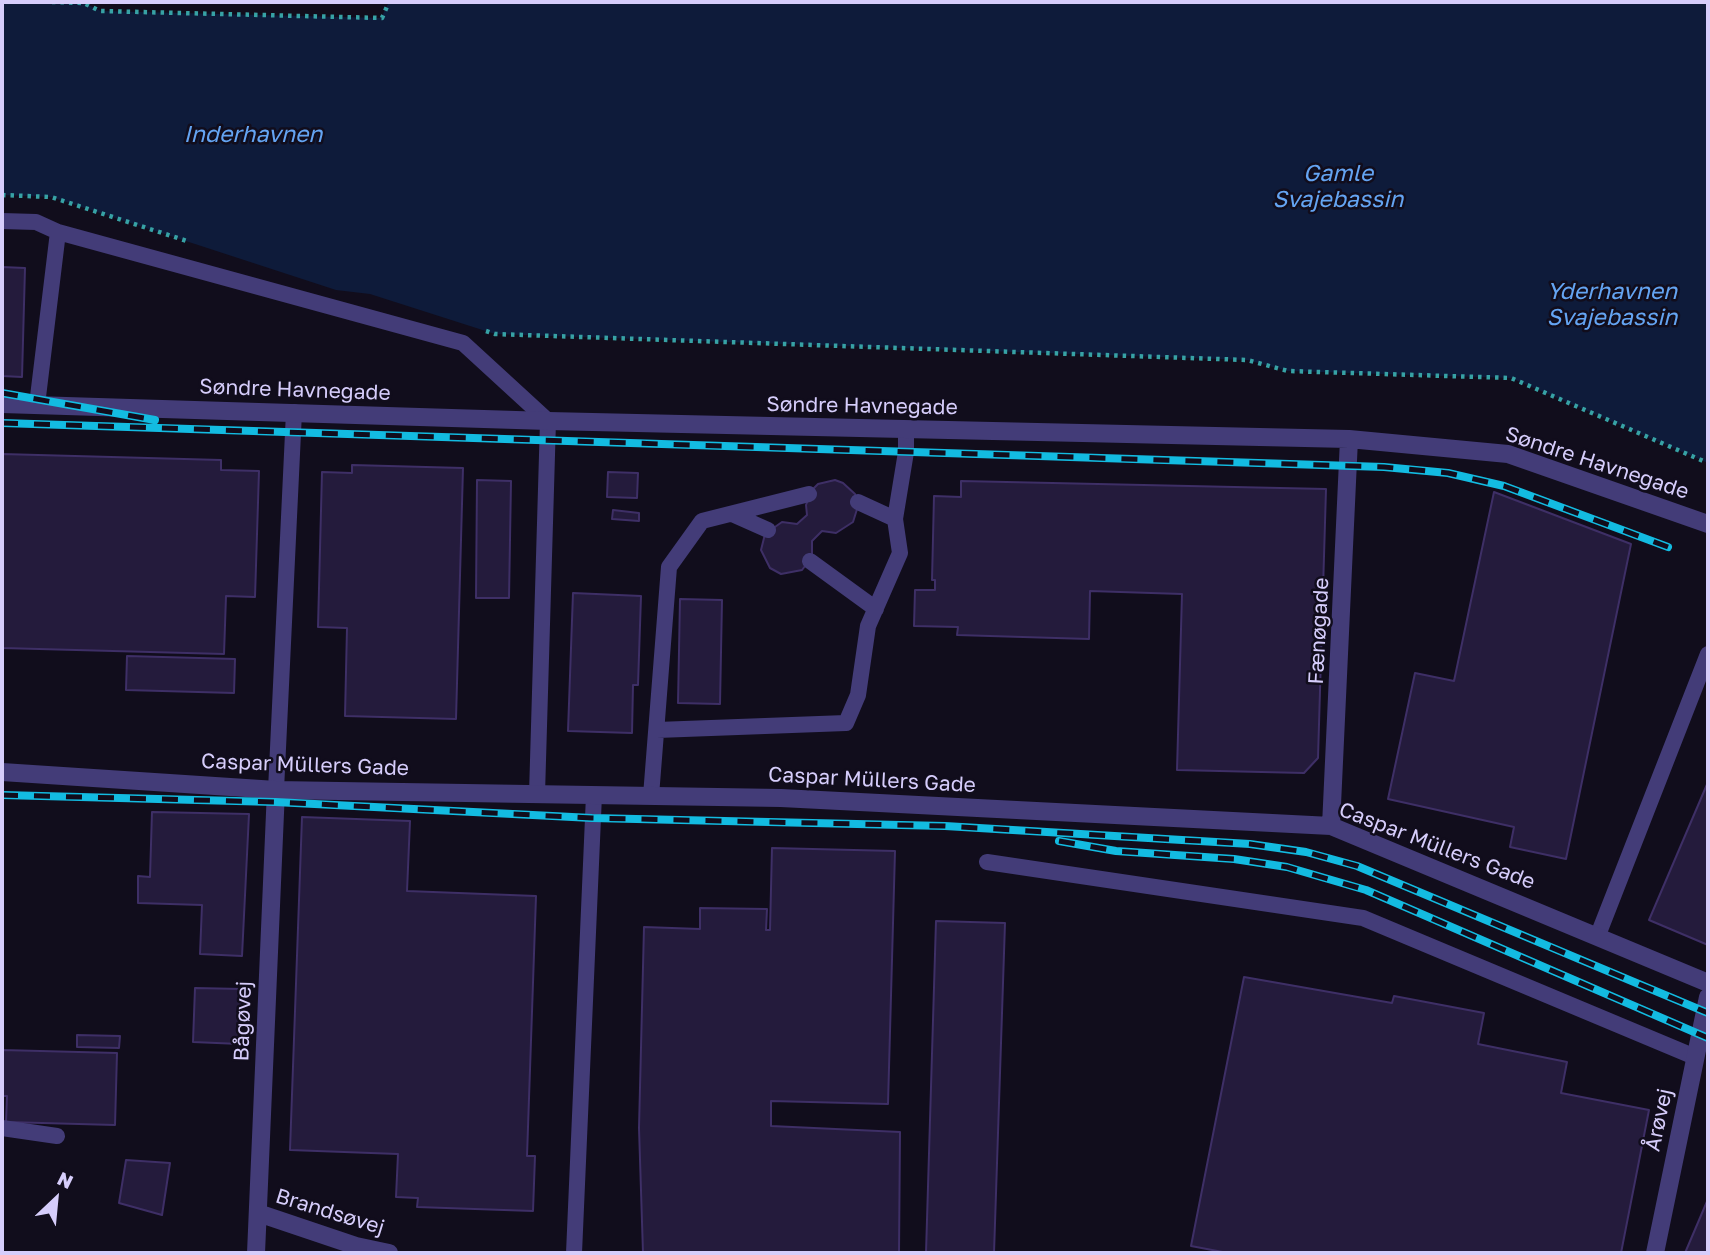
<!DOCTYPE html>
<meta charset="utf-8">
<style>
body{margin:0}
#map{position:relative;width:1710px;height:1255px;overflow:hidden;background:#110d1c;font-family:"Golos Text",sans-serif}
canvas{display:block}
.frame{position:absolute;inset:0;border:4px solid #d6cdfb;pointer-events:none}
.north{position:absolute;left:21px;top:1164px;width:70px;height:70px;-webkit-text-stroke:5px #110d1c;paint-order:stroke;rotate:26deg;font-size:19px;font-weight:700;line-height:28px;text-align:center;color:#d6cdfb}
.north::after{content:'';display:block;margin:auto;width:24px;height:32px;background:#d6cdfb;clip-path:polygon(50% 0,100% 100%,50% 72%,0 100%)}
</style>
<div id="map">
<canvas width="1710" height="1255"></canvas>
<div class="frame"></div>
<div class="north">N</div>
</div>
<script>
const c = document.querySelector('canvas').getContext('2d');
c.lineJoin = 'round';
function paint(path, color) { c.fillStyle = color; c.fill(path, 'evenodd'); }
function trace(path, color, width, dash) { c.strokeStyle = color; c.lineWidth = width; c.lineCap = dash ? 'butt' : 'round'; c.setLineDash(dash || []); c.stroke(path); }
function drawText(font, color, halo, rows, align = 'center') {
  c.font = font + ' "Golos Text",sans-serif'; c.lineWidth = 5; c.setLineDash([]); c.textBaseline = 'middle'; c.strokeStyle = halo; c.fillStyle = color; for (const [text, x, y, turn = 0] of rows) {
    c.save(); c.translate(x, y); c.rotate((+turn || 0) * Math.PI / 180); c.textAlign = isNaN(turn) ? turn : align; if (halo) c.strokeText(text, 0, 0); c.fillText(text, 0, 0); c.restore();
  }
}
const water = new Path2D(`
 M2 2 84 3 101 11 381 18 389 2H1708V463L1511 378 1288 371 1247 360 495 334 370 294 336 290 51 197 2 195Z`);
const building = new Path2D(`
 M2 267 25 268 22 377 2 376Z
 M2 454 221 460V470L259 471 255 597 226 596 224 654 2 648Z
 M352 465 463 468 456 719 345 716 347 628 318 627 322 472 352 473Z
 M608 472 638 473 637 498 607 497Z
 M477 480 511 481 509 598H476Z
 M835 480 843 483 855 494 858 506 853 522 836 533 822 531 812 541V557L802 570 781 574 770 568 761 550 765 534 782 522 797 524 807 515 806 505 812 490 818 484Z
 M961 481 1326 489 1318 758 1304 773 1177 770 1182 594 1090 591 1089 639 957 635 958 627 914 626 915 590H935V580H932L934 496 961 497Z
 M1494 492 1631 544 1566 859 1510 847 1514 827 1388 799 1415 673 1454 681Z
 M613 510 639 513V521L612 519Z
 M573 593 641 596 638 685H633L632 733 568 731Z
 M680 599 722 600 720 704 678 703Z
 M127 656 235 659 234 693 126 690Z
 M1708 782V945L1649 920Z
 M152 812 249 814 242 956 200 954 202 905 138 903V876L150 877Z
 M302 817 410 821 407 891 536 896 527 1156H535L533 1211 417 1207 418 1198 396 1197 398 1154 290 1150Z
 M772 848 895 851 888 1104 771 1101V1126L900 1132 899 1253H643L639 1128 644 927 700 929V908L767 909 766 930H770Z
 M936 921 1005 923 994 1253H926Z
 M1244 977 1392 1003 1394 996 1484 1013 1478 1044 1567 1062 1561 1093 1649 1110 1621 1253H1228L1191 1246Z
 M195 988 242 989 240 1044 193 1042Z
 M77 1035 120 1036 119 1048 77 1047Z
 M2 1050 117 1053 115 1125 6 1122 7 1096H2Z
 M126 1160 170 1163 162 1215 119 1203Z
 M1708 1199V1253H1685Z`);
const path = new Path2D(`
 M52 2 84 3 100 11 382 18 389 2
 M2 195 51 197 190 242
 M486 331 495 334 1247 360 1288 371 1511 378 1708 463`);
const service = new Path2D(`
 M2 221 36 222 58 232 463 343 548 421 537 794
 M37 405 58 232
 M732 514 768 530
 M895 519 906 452V429
 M810 561 876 609
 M657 730 846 723 858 695 868 626 900 553 895 519 858 502
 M276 790 294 412
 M651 796 669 567 702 521 809 494
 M987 862 1363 918 1695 1057
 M1598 935 1708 654
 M2 1128 57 1136
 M574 1253 594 795`);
const minor = new Path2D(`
 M2 404 548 421 1349 439 1508 454 1708 524
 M2 772 276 790 781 798 1331 826 1708 983
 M1331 826 1349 439
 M258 1213 356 1246 389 1253
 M256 1253 276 790
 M1655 1253 1708 997`);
const rail = new Path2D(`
 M2 393 155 420
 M2 423 1384 467 1448 473 1504 486 1668 547
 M2 795 275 802 592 818 945 826 1250 844 1306 852 1357 866 1708 1013
 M1059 841 1116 851 1234 859 1287 867 1366 890 1708 1038`);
const streetNames = [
 ["Søndre Havnegade",295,390,2],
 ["Søndre Havnegade",862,406,1],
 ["Søndre Havnegade",1597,463,18],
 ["Fænøgade",1319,631,-87],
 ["Caspar Müllers Gade",305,765,2],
 ["Caspar Müllers Gade",872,780,3],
 ["Caspar Müllers Gade",1437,846,21],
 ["Bågøvej",243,1021,-88],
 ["Årøvej",1659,1120,-78],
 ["Brandsøvej",330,1212,17]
];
const waterNames = [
 ["Inderhavnen",253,135],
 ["Gamle",1338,174],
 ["Svajebassin",1338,200],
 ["Yderhavnen",1612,292],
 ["Svajebassin",1612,318]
];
paint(water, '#0e1b3a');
paint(building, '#241b3c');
trace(building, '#3e2f66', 2);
trace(path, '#37a2a5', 4.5, [3.5, 5]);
trace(service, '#433c78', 16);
trace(minor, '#433c78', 18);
trace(rail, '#13bbe1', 8);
trace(rail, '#110d1c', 5, [16]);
drawText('21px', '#d6cdfb', '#110d1c', streetNames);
drawText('italic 23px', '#64a4f2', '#110d1c', waterNames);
</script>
